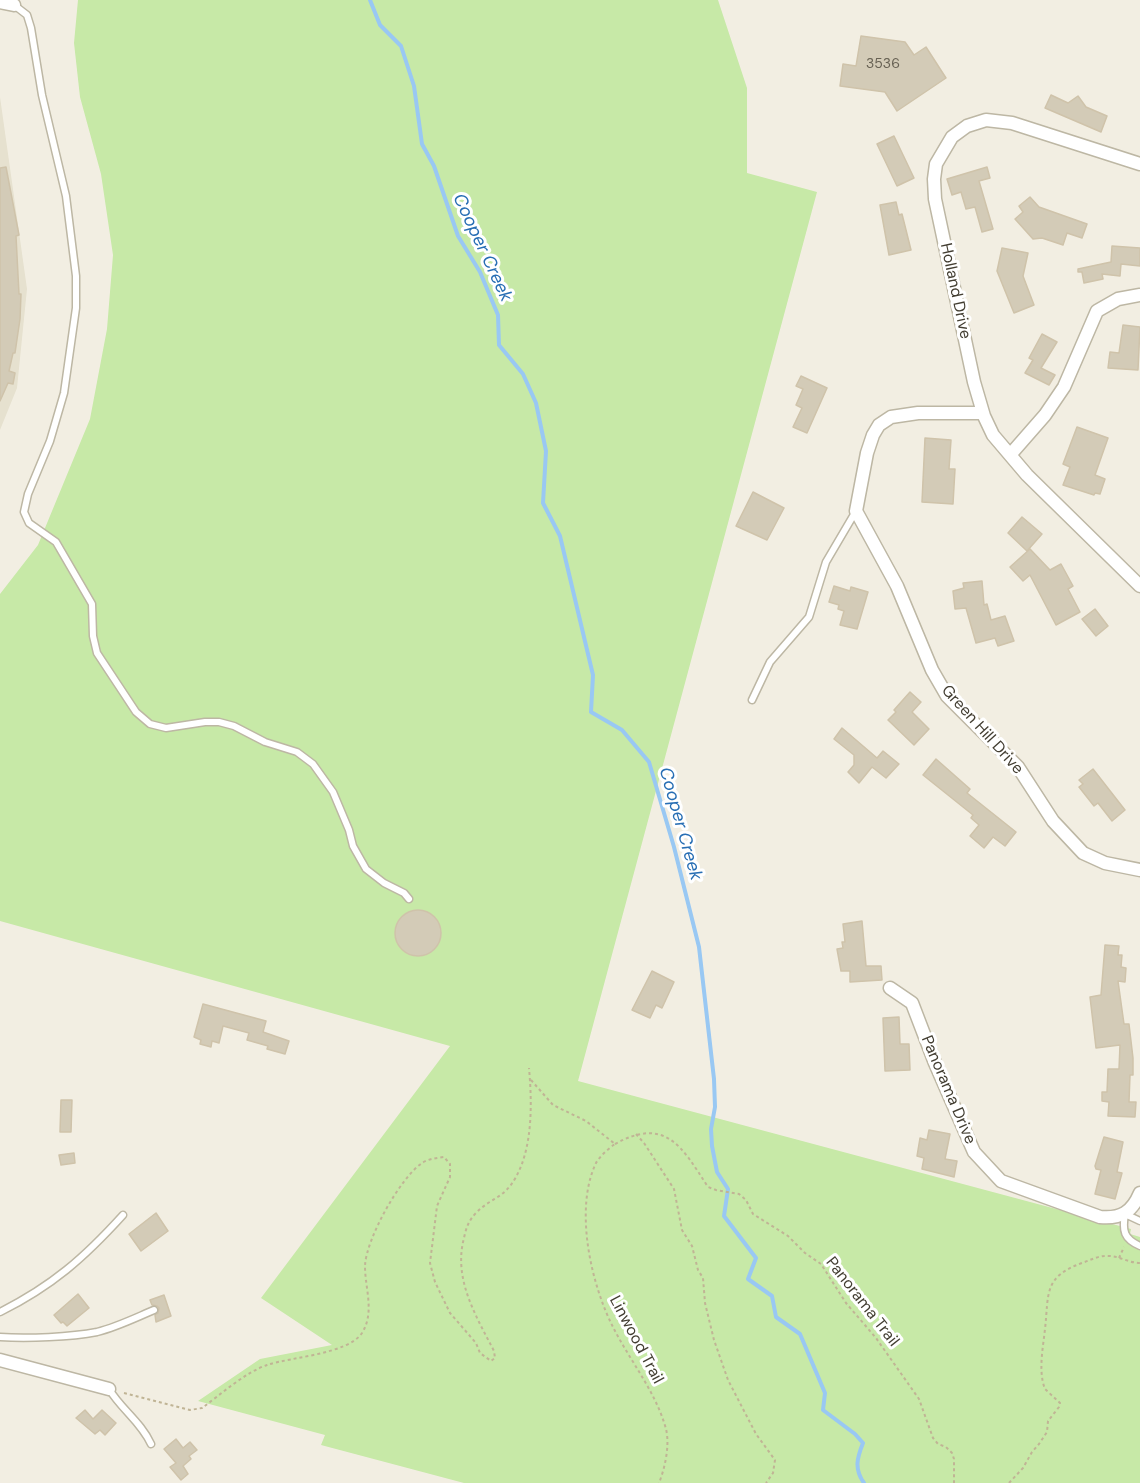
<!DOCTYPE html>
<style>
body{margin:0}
canvas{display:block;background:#f2eee2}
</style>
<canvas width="1140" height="1483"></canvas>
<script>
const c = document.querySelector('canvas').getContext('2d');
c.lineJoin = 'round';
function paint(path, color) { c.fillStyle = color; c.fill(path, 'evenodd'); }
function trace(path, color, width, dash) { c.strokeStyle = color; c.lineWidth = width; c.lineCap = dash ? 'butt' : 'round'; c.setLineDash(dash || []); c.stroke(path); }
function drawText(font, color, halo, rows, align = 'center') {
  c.font = font + ' "DM Sans",sans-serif'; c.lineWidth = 6; c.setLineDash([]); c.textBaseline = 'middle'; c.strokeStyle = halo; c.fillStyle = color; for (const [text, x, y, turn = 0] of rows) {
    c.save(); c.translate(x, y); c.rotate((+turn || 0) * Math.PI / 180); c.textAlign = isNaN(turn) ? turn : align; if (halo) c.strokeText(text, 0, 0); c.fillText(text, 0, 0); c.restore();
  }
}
const residential = new Path2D(`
 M0 97 27 289 17 388 0 430Z`);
const green = new Path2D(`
 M78 0H718L747 88V173L817 192 578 1081 1131 1229 1130 1234 1140 1237V1483H464L321 1445 325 1435 198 1401 260 1359 332 1345 261 1298 450 1046 0 921V594L38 545 90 419 107 329 113 255 101 174 80 97 74 43Z`);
const stream = new Path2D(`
 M370 0 380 25 401 46 414 86 422 144 434 166 458 236 480 272 498 315 499 345 523 374 536 403 546 451 543 503 560 536 593 675 591 712 622 730 649 762 674 847 699 947 714 1079 715 1107 711 1129 712 1146 717 1172 728 1189 724 1216 756 1258 748 1279 772 1296 776 1317 800 1334 825 1393 823 1410 855 1434 863 1443C857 1458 854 1469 864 1483`);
const building = new Path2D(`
 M861 36 905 42 914 55 926 47 946 78 897 111 885 92 840 86 843 64 856 66Z
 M1051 95 1068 103 1078 96 1086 107 1107 116 1101 132 1045 108Z
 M894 136 914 178 897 186 877 144Z
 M6 167 19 235 16 236 19 294H21L20 319 15 353H13L9 371 15 373 13 384 8 383 0 401V168Z
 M987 167 990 178 979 181 993 229 982 232 975 207 966 209 961 192 952 195 947 179Z
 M1030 197 1039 207 1087 224 1082 238 1067 233 1063 245 1042 238 1033 239 1015 219 1023 212 1019 206Z
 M896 202 899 215 902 214 911 250 889 255 880 205Z
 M1112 246 1140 248V266L1121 264 1120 276 1102 274 1103 279 1084 283 1082 272H1078V269L1111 262Z
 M1002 248 1028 253 1023 276 1034 305 1014 313 997 271Z
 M1123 325 1140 327 1138 370 1108 368 1110 352 1119 353Z
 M1042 334 1057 342 1041 368 1055 375 1049 385 1025 373 1033 360 1029 358Z
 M801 376 827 388 807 433 793 427 802 408 796 405 803 389 796 386Z
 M1077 427 1108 438 1095 475 1105 479 1100 494 1095 493 1094 495 1063 485 1070 467 1063 464Z
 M925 438 951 440 949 469H955L953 504 922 502Z
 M753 492 784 508 767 540 736 526Z
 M1022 517 1042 534 1027 551 1008 533Z
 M1030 549 1050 570 1061 564 1073 586 1068 589 1080 612 1056 625 1030 575 1023 581 1010 567Z
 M982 581 984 605 987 604 991 620 1005 616 1014 641 998 646 995 638 976 643 966 608 955 609 953 591 964 588 963 583Z
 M834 586 850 591 851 587 868 592 857 629 840 625 844 611 838 609 839 605 829 602Z
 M1095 609 1108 626 1096 636 1082 619Z
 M910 692 921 702 912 712 929 729 914 745 888 720 896 712 894 710Z
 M842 728 877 758 883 751 899 764 886 778 872 767 859 783 848 772 854 765V755L834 739Z
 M936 759 970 789 967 793 1016 832 1005 846 993 837 984 848 970 836 979 825 971 818 973 815 923 775Z
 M1093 769 1125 810 1112 821 1098 803 1094 806 1079 787 1083 784 1079 780Z
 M395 933a23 23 0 1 1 46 0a23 23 0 1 1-46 0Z
 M862 921 866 966H881L882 980 850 982V971H841L837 949 843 948 842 942H845L843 924Z
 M1105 945 1119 946 1118 955H1122L1121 967 1126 968 1125 982 1118 981 1124 1024H1129L1133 1058V1075H1130L1129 1102H1136L1135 1117 1108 1116 1109 1102 1102 1101V1092H1107L1108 1069H1119L1120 1045 1096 1048 1090 997 1101 995Z
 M652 971 674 982 662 1008 656 1005 650 1018 632 1010Z
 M203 1004 266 1021 263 1032 289 1041 285 1054 267 1049 268 1046 247 1040 249 1033 223 1026 219 1043 212 1041 211 1047 200 1044 201 1040 194 1037Z
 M899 1017 900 1044H909L910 1070 885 1071 883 1018Z
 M61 1100H72L71 1132H60Z
 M929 1130 950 1134 945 1159 957 1161 954 1177 922 1169 924 1158 917 1156 920 1138 927 1140Z
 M1104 1137 1123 1142 1117 1172 1122 1173 1115 1199 1095 1194 1101 1170 1096 1169 1095 1166Z
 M74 1153 75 1163 61 1165 59 1155Z
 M156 1213 168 1231 141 1251 129 1234Z
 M78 1294 89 1308 67 1326 63 1322 61 1323 54 1315Z
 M164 1295 171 1316 156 1322 155 1315 158 1313 159 1308 157 1306 152 1305 150 1300Z
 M85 1410 93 1419 102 1410 116 1423 105 1435 100 1430 95 1434 76 1418Z
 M176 1439 183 1448 190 1442 197 1450 189 1456 191 1459 183 1466 188 1474 181 1480 170 1467 176 1463 164 1449Z`);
const path = new Path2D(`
 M531 1080 553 1105 586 1121 615 1144C608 1149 600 1156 596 1163 574 1209 591 1284 613 1327 630 1361 656 1392 666 1429 670 1445 665 1468 659 1483
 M636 1134 644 1143 674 1189 682 1230 692 1246 698 1270 703 1278 705 1303 714 1340 728 1380 756 1434 775 1460 773 1473 766 1483
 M615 1144C666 1116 682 1147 708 1187L716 1190 739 1194 746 1200 753 1214 788 1236 805 1253 821 1264 846 1303 876 1338 919 1399 933 1438 938 1444 946 1447 952 1453 954 1459V1483
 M1119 1258 1124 1247
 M124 1393 190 1410 202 1408C221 1394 246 1372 267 1365 291 1357 348 1354 362 1333 375 1312 365 1289 365 1266 366 1239 400 1178 422 1163 428 1159 436 1158 444 1157L450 1164V1177L437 1206 430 1263 435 1282 450 1313 476 1343 480 1353 491 1361 495 1358 494 1351C476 1316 453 1279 464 1238 466 1228 469 1220 476 1213 490 1198 504 1199 516 1177 533 1146 532 1102 529 1068
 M1009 1483 1023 1468 1032 1452 1039 1444 1047 1432 1048 1421 1059 1407 1060 1403 1045 1389C1038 1371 1043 1348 1045 1329 1049 1294 1043 1277 1082 1263 1091 1260 1099 1255 1109 1256 1119 1256 1129 1263 1140 1263`);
const service = new Path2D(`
 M14 5 27 15 31 28 42 95 66 196 76 276V308L64 393 50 441 28 494 24 512 29 523 56 542 92 604 93 636 97 653 136 712 150 724 166 728 205 722H219L234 726 265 742 297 752 313 764 333 792 349 830 353 846 366 869 384 883 404 893 409 899
 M752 700 770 662 809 617 826 562 856 511
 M1140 1221 1125 1214C1122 1231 1124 1239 1140 1246
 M0 1312C52 1286 84 1258 123 1215
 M0 1337C27 1339 71 1337 97 1332 117 1327 135 1318 154 1310
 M109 1389C121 1409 141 1422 151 1444`);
const minor = new Path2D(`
 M0 2 14 5
 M1140 164 1012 123 986 120 967 126 952 137 936 164 934 179 935 199 974 382 984 416 993 435 1027 475 1140 586
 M983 413H918L891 417 879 425 873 435 867 453 856 511 897 586 932 670 947 696 1018 767 1053 821 1083 853 1105 863 1140 870
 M1010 455 1045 415 1064 387 1097 311 1118 299 1140 295
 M890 988 912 1003 935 1063 974 1152 1001 1181 1100 1217C1121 1219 1132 1212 1140 1193
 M0 1360 109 1389`);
const numberNames = [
 ["3536",883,64]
];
const streetNames = [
 ["Holland Drive",955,291,78],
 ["Green Hill Drive",982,730,48],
 ["Panorama Drive",948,1090,67],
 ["Panorama Trail",862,1302,52],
 ["Linwood Trail",636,1340,62]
];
const waterNames = [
 ["Cooper Creek",482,248,65],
 ["Cooper Creek",680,824,74]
];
paint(residential, '#e6e1cf');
paint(green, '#c7e9a7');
trace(stream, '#99c8f3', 4);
paint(building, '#d3cbb7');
trace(building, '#cfc3aa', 1.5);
trace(service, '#bdb7a4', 9);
trace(minor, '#bdb7a4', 15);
trace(path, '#c0b495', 2, [3, 3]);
trace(service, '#fff', 6);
trace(minor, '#fff', 12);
drawText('14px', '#676153', null, numberNames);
drawText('16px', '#433e32', '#fff', streetNames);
drawText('italic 18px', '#276eb4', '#fff', waterNames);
</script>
